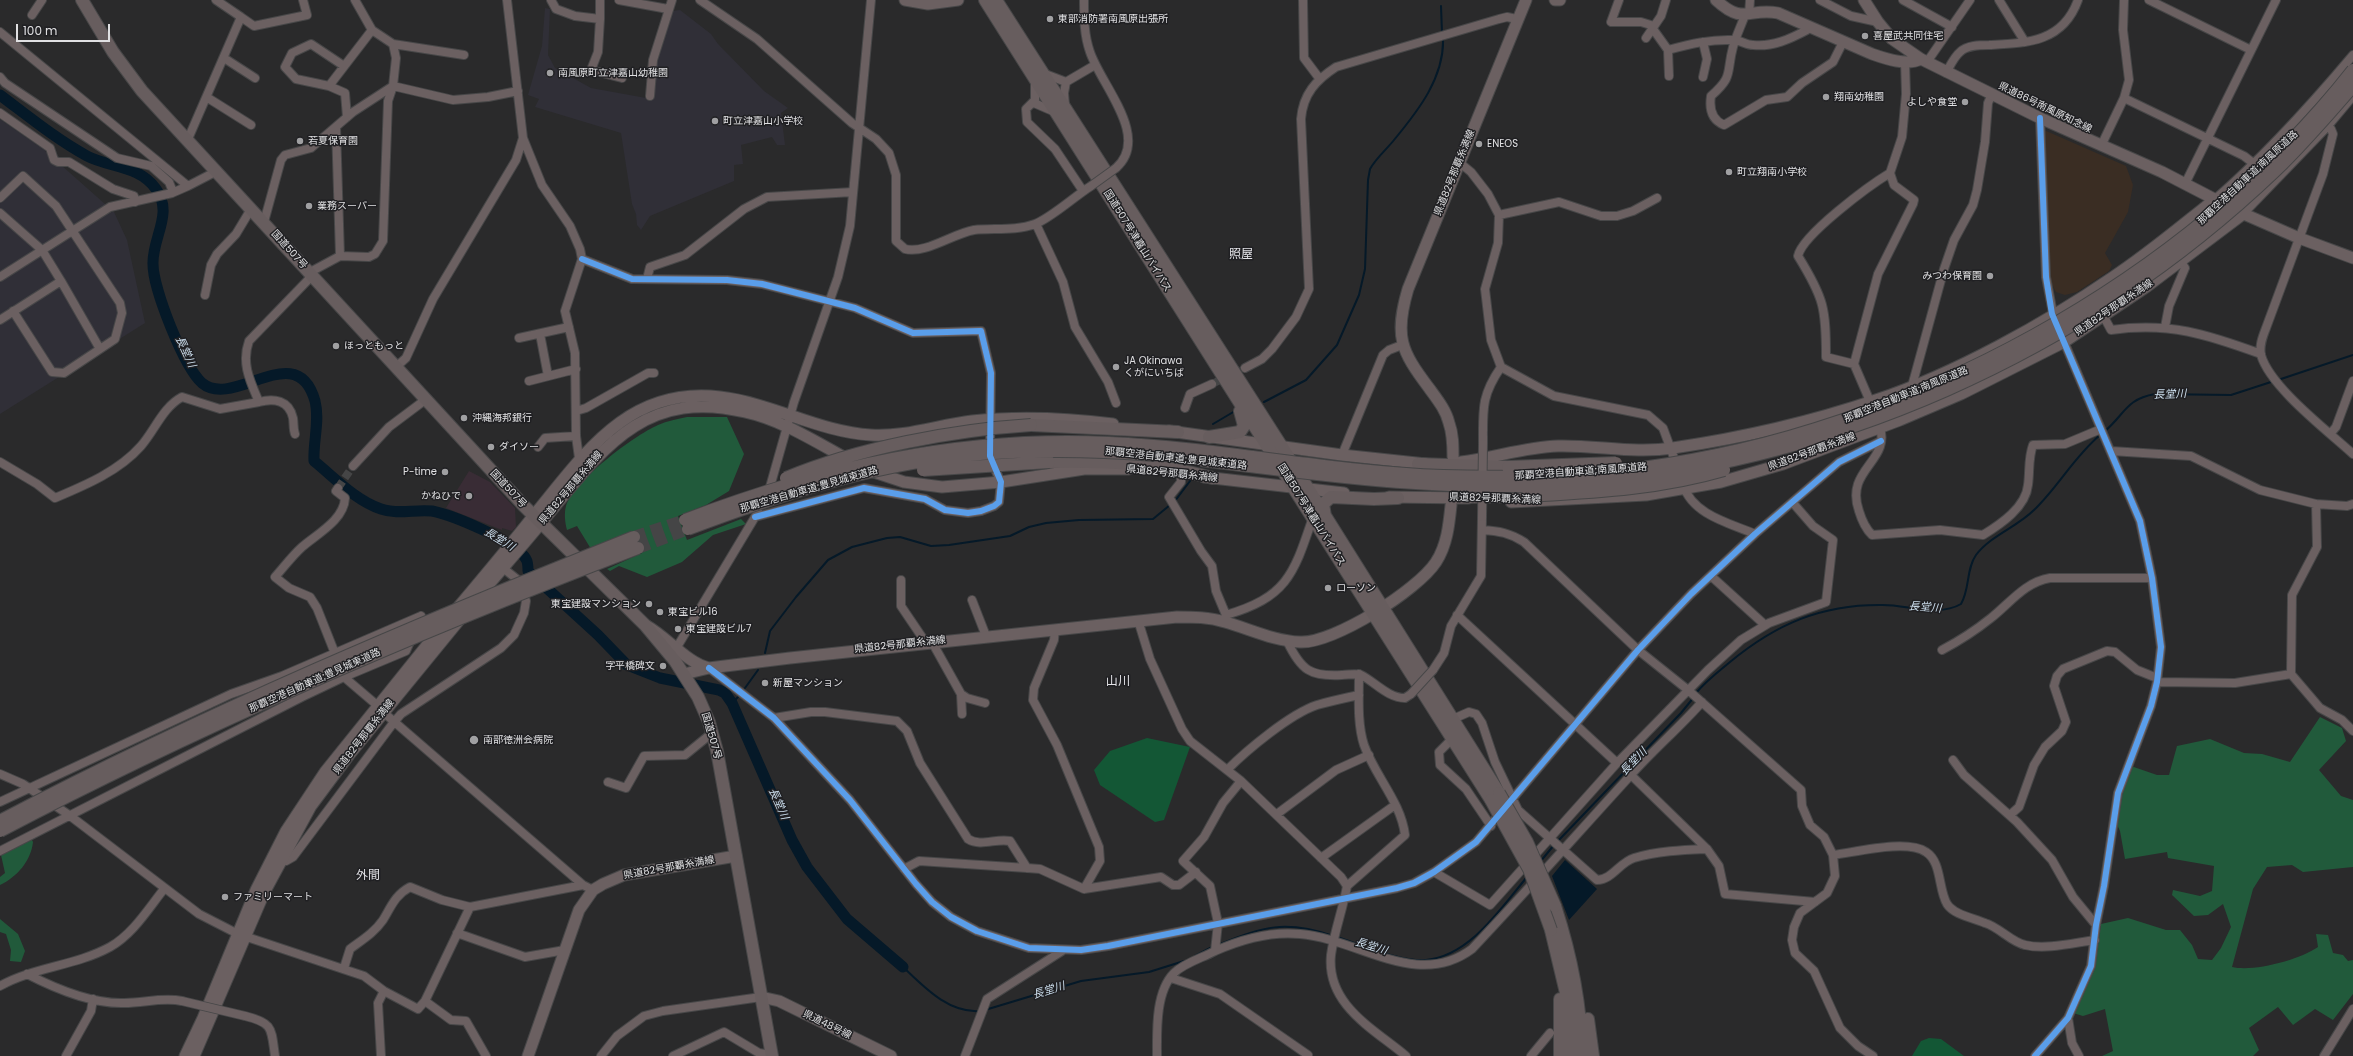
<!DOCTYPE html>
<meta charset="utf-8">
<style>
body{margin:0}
#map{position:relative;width:2353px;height:1056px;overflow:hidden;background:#2a2a2b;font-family:Poppins,sans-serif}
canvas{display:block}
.scale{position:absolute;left:16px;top:24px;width:94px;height:18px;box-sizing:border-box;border:2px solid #e0e0e2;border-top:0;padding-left:5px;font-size:12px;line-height:14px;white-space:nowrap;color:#e0e0e2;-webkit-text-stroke:3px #202023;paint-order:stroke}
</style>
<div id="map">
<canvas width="2353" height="1056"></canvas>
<div class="scale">100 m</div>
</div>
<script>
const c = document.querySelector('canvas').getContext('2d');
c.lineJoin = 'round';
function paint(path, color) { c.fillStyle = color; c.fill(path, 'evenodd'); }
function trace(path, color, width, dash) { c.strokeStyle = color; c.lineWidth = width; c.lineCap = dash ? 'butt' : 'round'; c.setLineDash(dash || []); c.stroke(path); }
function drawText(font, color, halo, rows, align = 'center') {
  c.font = font + ' Poppins,"Noto Sans JP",sans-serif'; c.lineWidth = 3; c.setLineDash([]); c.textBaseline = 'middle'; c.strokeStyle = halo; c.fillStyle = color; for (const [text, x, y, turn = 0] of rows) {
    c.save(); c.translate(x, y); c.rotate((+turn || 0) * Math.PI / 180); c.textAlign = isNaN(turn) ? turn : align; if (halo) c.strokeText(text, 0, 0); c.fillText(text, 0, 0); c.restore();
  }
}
const commercial = new Path2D(`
 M469 471 490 482 515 508 516 527 512 531 502 528V530L446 508Z`);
const industrial = new Path2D(`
 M2044 130 2126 166 2133 185 2128 212 2105 253 2112 265 2109 271 2077 292 2065 295 2056 292 2050 281Z`);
const built = new Path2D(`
 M545 8 550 9 548 55 555 68 591 88 646 98 665 12 680 10 711 34 718 44 764 91 788 108 781 113 785 145H777L772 137 741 145 743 164 734 165V181L650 216 641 230 637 225 636 214 632 204 621 133 535 107 539 99 528 95 542 46Z
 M0 119 43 149 114 212 127 240 145 323 0 414Z`);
const green = new Path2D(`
 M1147 738 1190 747 1164 820 1155 822 1100 785 1094 770 1110 751Z
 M1929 1038 1941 1039 1964 1056H1912L1921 1041Z`);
const forest = new Path2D(`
 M687 417H727L744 454 729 491 706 505 678 516 687 540 741 519 746 524 713 535 682 562 647 577 619 566 610 571 607 569 642 553 636 533 591 549 577 526 567 530C565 523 564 513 566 506 575 480 633 436 658 425 667 421 678 419 687 417Z
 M2320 717 2342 728 2346 741 2319 770 2341 796 2353 800V867L2303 872 2292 865 2267 867 2253 889 2232 967C2254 972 2299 960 2318 947L2316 934 2328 935 2333 953 2343 955 2348 961 2353 960V994L2333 1020 2315 1009 2293 1025 2278 1007 2249 1028 2259 1050 2253 1056H2102L2113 1051 2105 1009 2083 1016 2073 1013 2096 958 2101 924 2128 918 2166 930H2180L2192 945 2198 959 2212 960 2221 948 2231 927 2223 904 2208 915 2194 916 2172 895 2173 890 2200 896 2212 891 2214 866 2168 858 2167 852 2125 859 2120 831 2113 816 2128 765 2157 775H2169L2177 746 2210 739 2244 753 2262 754 2290 762Z
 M31 838 33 842C31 861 17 877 0 885V877L5 873 1 855Z
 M0 919 18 934 25 951 21 962 10 961 11 950 6 934 0 932Z`);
const water = new Path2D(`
 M1565 860 1597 889 1569 920 1552 876Z`);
const stream = new Path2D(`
 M1441 6 1442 33
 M2278 380 2353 355
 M1264 402 1306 380 1337 345 1359 295 1365 269 1368 180 1370 169C1376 158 1386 150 1394 140 1418 111 1445 77 1443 37
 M1213 424 1235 411
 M2105 431C2125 414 2126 399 2155 394L2231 395 2274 381
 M1175 501 1190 481
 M765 653 770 631 796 597 828 560 852 547 887 538 900 537 931 546 949 545 1010 536 1029 527 1046 523 1079 520 1153 519 1170 505
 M745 688 758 670
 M1696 693C1706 681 1718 672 1730 662 1776 624 1822 604 1883 605 1908 605 1939 617 1961 604 1970 589 1966 569 1976 555 1990 536 2017 527 2034 510 2058 487 2074 457 2100 435
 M732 703 738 697
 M1557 842 1681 713 1694 697
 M1540 862 1554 845
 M1337 937C1362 945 1401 962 1426 960 1470 956 1501 908 1527 877
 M1218 945C1262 926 1287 920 1333 936
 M1195 956 1212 947
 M903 967C924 987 949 1014 981 1011
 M985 1010 1081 981 1149 972 1184 961`);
const river = new Path2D(`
 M0 95C28 116 56 139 87 156 110 168 139 165 156 189 174 213 152 238 153 264 153 289 184 367 202 383 234 410 297 336 315 401 320 421 313 441 314 461 335 478 355 500 381 509 398 515 415 509 432 511 452 515 516 541 526 559 528 562 528 567 528 571L598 635 627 665 660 678 719 690 725 693 732 703 792 840 807 867 847 919 903 967`);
const minorTunnel = new Path2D(`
 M1212 384 1245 368
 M338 488 353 466`);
const highwayTunnel = new Path2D(`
 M634 537 685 520
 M638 548 688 529`);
const minor = new Path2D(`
 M551 0 556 9 575 16 600 19V0
 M619 0 668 9
 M700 0 757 39 852 123 876 139 889 153 896 175V241L905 249C926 254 952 234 974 230 994 228 1016 231 1035 224 1051 218 1075 196 1091 186
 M1084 0C1084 18 1084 35 1090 52 1101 85 1151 137 1116 168
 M1303 0 1304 58 1319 78
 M1619 0 1611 22H1641L1654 26
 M1820 0 1851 16 1878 22
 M1903 0 1952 27
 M1999 0 2025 42
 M2149 0 2251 50
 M32 15 42 0
 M1745 15C1741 26 1736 36 1733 47 1726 73 1734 76 1711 96 1709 109 1712 120 1724 125L1766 100 1787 97 1802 83 1833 62 1843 42
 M1749 15 1750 0
 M241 17 254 26 307 15 303 0
 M600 19 598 52 591 70 622 78
 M1653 29 1668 50 1669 76
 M0 32 188 186
 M1646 38 1661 16 1666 0
 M1703 42 1707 59 1703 77
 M393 44 464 55
 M1668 50C1690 44 1711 39 1733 40 1740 40 1746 45 1753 45 1773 47 1790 39 1807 30L1808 27
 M224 58 255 78
 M1927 62 1970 0
 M344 66 311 44 292 53 285 67 296 79 329 86 372 30
 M1946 73C1950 66 1954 57 1960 52 1967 45 1980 45 1989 45 2028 43 2063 42 2078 0
 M1045 74 1066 82 1095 65
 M0 77 5 83 117 158 151 166 169 182 173 192
 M1035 83V100L1026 109 1027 122 1055 149 1083 191
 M329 86 345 93 347 117
 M650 96 653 60 672 0
 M208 98 251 125
 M2124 98 2244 156 2253 163
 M1034 103 1055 112
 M1065 105 1064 93 1066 82
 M0 113 50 148 54 160 58 162H69L113 189 134 196 135 202
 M2040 118 2046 277 2054 319
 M336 127 340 256
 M2327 127 2331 129 2333 134 2323 174 2266 328C2263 336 2259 345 2261 355 2270 387 2328 431 2353 454
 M523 138 542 185 570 226 580 249 582 259 565 311 575 353 576 436 579 458
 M188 139 241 17 216 0
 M2101 146 2124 98 2129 80 2123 30 2124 0
 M1460 163 1471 172 1488 194 1499 215 1498 243 1485 289 1491 340 1501 367 1554 396 1648 415 1663 428 1677 466
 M2185 184 2276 0
 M0 198 23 176 56 206 120 303 122 313 115 339 64 373 52 372 13 311
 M2214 200C2265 156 2310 106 2353 55
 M0 213 42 250 61 281 0 320
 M2243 214 2327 127 2353 96
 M1499 215 1559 202 1601 216H1617L1633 211 1657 198
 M264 222 281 160 285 155 311 148 353 112 393 86 396 58 393 44 372 30 355 0
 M1036 224 1063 282 1075 327 1108 382 1116 403
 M582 259 632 279 727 280 762 284 855 308 913 333 981 331 991 373 990 450
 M0 277 110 207 172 193 188 186 217 171
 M647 279 650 267 685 255 744 209 767 197 853 192
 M61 281 100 349
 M205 295 211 265 217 254 236 234 251 209
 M2104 317 2111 330C2170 322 2206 334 2261 354
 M2165 327 2169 306 2185 268 2181 262
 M540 334 548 376
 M519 338 569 327
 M1854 364 1826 357C1826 308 1824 298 1798 256 1802 235 1870 185 1890 173
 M396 367 406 358 433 299 516 160 523 138 507 0
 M1245 368 1262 359 1272 349 1296 317 1309 289 1301 119C1303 94 1316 80 1336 67L1499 19 1507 17 1517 19
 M529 381 576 369
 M1912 386 1944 269 1954 240 1973 205 1977 190 1985 142 1988 103 1992 94
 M259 402C274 398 289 400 293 418 294 424 293 429 295 434
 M1872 406 1854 364 1878 274 1913 204 1914 200 1894 185 1890 173 1902 137 1906 94 1905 61
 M1185 408 1190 394 1212 384
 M576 411 586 408 648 373H654
 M1879 424C1893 462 1844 468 1859 511 1862 521 1865 528 1872 535L1940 530 1983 535C2001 524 2026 507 2028 485 2030 471 2028 458 2033 445L2065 444 2101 429
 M2330 434 2336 427 2353 381
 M1483 444C1483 409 1481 396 1501 367
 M538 447 545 438 576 436
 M2111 451 2191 456 2260 490 2316 504 2347 506 2353 504
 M1342 455 1383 355 1389 350 1402 345
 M0 462 37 484 55 498C86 485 119 471 141 446 155 430 163 407 182 397L220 409 259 402C250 381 241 363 249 341L308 280 314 270 340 256 369 257 375 254 383 241 388 101 393 86 453 100 488 97 518 91
 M353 466 389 427 425 400
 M1181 474V482L1169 497 1201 551 1212 566 1216 591 1226 615 1224 621
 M1683 485C1693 515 1729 523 1755 534
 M768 494 794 402 838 277 850 226 871 0
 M2316 504 2317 547 2292 595 2291 674 2320 708 2342 720 2353 731
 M755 517 864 488 925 499 945 510 968 513 981 511 994 506 999 502 1001 482 992 463
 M1482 530C1499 531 1510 533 1524 542L1638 650 1688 690 1801 790 1802 806 1810 825 1824 837 1833 855 1835 876 1827 893 1800 913 1794 927 1792 940 1795 953 1814 971 1840 1028 1858 1046 1873 1056
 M1711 576 1765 625
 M901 580V606L926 643
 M972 600 986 636
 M1226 615C1288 597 1294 573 1313 517
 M1457 615 1617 763
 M1138 620 1150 659 1182 729 1190 741 1241 781 1341 877 1347 886C1343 909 1334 932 1331 955 1326 1005 1374 1029 1406 1056
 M1055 629 1054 640 1034 688 1033 700 1057 745 1099 847 1100 861 1084 889
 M1287 641C1301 670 1310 677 1342 675 1348 675 1356 673 1361 675 1375 682 1388 698 1405 698L1411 694
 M932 642 961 694 967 698 985 703
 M677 647 758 512
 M1942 650C1959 641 1976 630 1991 618 2010 603 2025 582 2050 578H2152
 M336 656 317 608 310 597 289 588 275 577C284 567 292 556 302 547 317 534 344 520 345 498L336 491 338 488
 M709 668 774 718 850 800 916 884 932 902 951 917 977 931 1029 948 1081 950 1108 946 1397 888 1414 883 1434 872 1476 842 1638 650 1691 594 1755 534 1839 462 1881 441
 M1433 670 1444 653 1451 626 1481 576 1482 517
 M343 672 344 677 378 706
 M2157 682 2235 683 2291 674
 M961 694 962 714
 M383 712 583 885
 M774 718 811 712H825L897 721 907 731 920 763 968 839C981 847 996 838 1010 841L1027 868
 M1453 719 1469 712 1476 714 1482 723 1495 762 1518 810 1597 880C1612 880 1620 862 1634 858 1657 851 1683 850 1707 849
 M1452 739 1439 752 1440 765 1466 789 1491 826
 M1953 760 1964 775 2017 822 2052 860 2073 897 2096 925
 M1227 770C1247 750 1290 714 1317 705 1331 701 1345 698 1359 695
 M0 774 23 784 69 815 199 914 238 934 364 976 384 991 418 1009 425 1001 470 907
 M1631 775 1707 849 1719 866 1725 894 1815 902
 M608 782 626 788 644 756 685 755 712 733
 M0 802 231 694 282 676 421 616
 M1277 814 1336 770 1369 755
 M2010 815 2019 807 2034 765 2045 747 2062 731 2066 722 2054 686 2057 676 2063 669 2107 651 2115 652 2137 670 2157 678
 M0 851 302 697 344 677 406 651 421 616
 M1833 855C1857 852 1907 839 1926 852 1942 862 1938 889 1947 904 1954 915 1974 918 1985 923 1999 927 2011 942 2025 945 2046 950 2073 943 2095 940
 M1321 858 1395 805
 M279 859 286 861 293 857 394 722 401 714 501 648 514 635 524 613 526 601 518 580 503 568
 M904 869 919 861 1027 868 1040 869 1084 889 1161 877 1173 885H1179L1196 872
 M1434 872 1490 905 1617 763 1708 670 1741 640 1769 623 1826 602 1833 540 1813 526 1793 503
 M1347 886 1405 835C1401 802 1375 776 1364 745 1357 723 1359 697 1359 674
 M457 933 525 957 565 950
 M1215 951C1242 939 1270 931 1300 934 1359 939 1417 990 1472 949 1526 892 1577 834 1630 776 1653 750 1679 728 1702 702
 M344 968 350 949C362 940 374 933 383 920 391 907 395 895 410 887L442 900 470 907 583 885 593 890
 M27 974C56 989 91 1004 124 1003 145 1003 162 997 182 1001
 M1171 978 1220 994 1308 1055
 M0 986C34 967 75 966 110 947 133 934 148 909 164 889
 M425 1001 451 1020 466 1021 486 1056
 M245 1016C274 1023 271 1029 275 1056
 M2068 1018 2072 1043 2079 1056
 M66 1056 91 1011 93 999
 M381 1056 378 1003 384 991
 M601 1056 617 1036 644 1016 663 1011 761 997
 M673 1056 724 1032 759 1053 772 1055
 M965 1056 987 999 1062 951
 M1157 1056C1157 1032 1155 992 1174 973 1184 963 1202 958 1215 951L1218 923 1210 886 1183 861 1204 837 1223 803 1241 781
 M1531 1056 1550 1033
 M2035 1056 2068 1018 2091 966 2096 925 2104 886 2118 793 2151 706 2157 682 2161 647 2152 578 2140 521 2062 337
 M2324 1056 2353 1009`);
const major = new Path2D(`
 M905 0 928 4 958 0
 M1555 0H1560
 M1716 0C1744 26 1749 7 1778 13L1872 54C1886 59 1907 66 1921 59
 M1864 0 1878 22 1892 39 1921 59 2040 118 2162 172 2220 202
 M2237 211 2299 238 2353 258
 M1169 431 1342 455 1426 464
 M1453 457C1453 445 1453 434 1449 423 1446 410 1437 399 1429 388 1401 351 1394 336 1408 289L1526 0
 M1461 462C1494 458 1525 447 1558 446 1597 445 1634 454 1673 448 1741 438 1811 422 1876 400 1954 374 2046 323 2113 277 2148 254 2181 226 2214 200
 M868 470 904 482 942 487 1001 482 1084 469H1129
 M1204 477 1344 493
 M1389 497 1468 498
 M1511 502 1646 495 1721 482 1783 464 1900 420 1961 394 2064 342 2146 287 2243 214
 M473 603C499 572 526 542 551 511 606 444 648 389 745 412 782 420 816 442 849 460
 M455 611C482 579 509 547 535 514 585 453 629 386 720 397 772 403 819 432 871 435 906 437 938 425 972 421 1020 416 1065 418 1113 424
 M647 626C668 638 687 663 709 668
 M684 674 709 668 790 658 1177 617C1193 617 1209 617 1225 622 1250 629 1274 641 1300 642 1333 644 1418 590 1436 562 1447 545 1449 525 1451 505
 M761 997 779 1001 891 1056
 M185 1056 203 1018 256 890 286 831 325 772 444 624
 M194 1056 264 893 311 806 349 755 461 618
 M528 1056 579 910 593 890 603 884 624 875 736 856`);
const highway = new Path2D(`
 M82 0 113 52 142 91 524 506 645 625 675 661 698 697 709 722 717 751 772 1056
 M985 0 1491 800
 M996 0 1282 447 1499 793
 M1031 425 1178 432
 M1209 437 1240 432 1244 426 1240 411
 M1049 462C1107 461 1157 463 1213 478
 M1418 464 1508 467
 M1460 497 1527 496
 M1325 516 1323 504 1331 497 1374 499 1398 498
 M1555 906C1571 955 1581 1004 1582 1056
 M1551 930 1567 997 1572 1056
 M1588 1019 1593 1056
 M1560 1056V999`);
const minorBridge = new Path2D(`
 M1091 186 1116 168
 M1482 517 1483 444
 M1411 694 1433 670
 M182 1001 245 1016`);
const highwayBridge = new Path2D(`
 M1201 460C1322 475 1442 492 1564 484 1829 467 2083 354 2275 171 2303 144 2328 115 2353 86
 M1508 467 1616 463
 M923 470 1049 462
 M786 478C858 448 953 430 1031 425
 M1527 496C1594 492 1659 489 1724 470
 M685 520C825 467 958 436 1109 443 1221 448 1331 472 1443 476 1509 478 1576 476 1642 468 1906 433 2188 281 2353 70
 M688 529C775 496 866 467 959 456 1024 449 1090 450 1155 455
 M1499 793 1527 842 1555 906
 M1491 800 1529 869 1551 930
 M0 821C205 713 419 623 634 537
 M0 831C206 723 421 631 638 548`);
const cycleway = new Path2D(`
 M582 259 632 279 727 280 762 284 855 308 913 333 981 331 991 373 990 456 1001 482 999 502 994 506 981 511 968 513 945 510 925 499 864 488 755 517
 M709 668 774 718 850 800 916 884 932 902 951 917 977 931 1029 948 1081 950 1108 946 1397 888 1414 883 1434 872 1476 842 1638 650 1691 594 1755 534 1839 462 1881 441
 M2035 1056 2068 1018 2091 966 2096 925 2104 886 2118 793 2151 706 2157 682 2161 647 2152 578 2140 521 2052 314 2046 277 2040 118`);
const markers = [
 [1050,19,4,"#a0a0a2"],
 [1865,36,4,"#a0a0a2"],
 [550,73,4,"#a0a0a2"],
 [1826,97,4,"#a0a0a2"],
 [1965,102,4,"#a0a0a2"],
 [715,121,4,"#a0a0a2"],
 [300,141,4,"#a0a0a2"],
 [1479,144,4,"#a0a0a2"],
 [1729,172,4,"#a0a0a2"],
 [309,206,4,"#a0a0a2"],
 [1990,276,4,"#a0a0a2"],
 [336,346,4,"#a0a0a2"],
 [1116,367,4,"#a0a0a2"],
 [464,418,4,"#a0a0a2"],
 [491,447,4,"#a0a0a2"],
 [445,472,4,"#a0a0a2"],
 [469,496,4,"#a0a0a2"],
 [1328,588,4,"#a0a0a2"],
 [649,604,4,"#a0a0a2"],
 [660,612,4,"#a0a0a2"],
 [678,629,4,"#a0a0a2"],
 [663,666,4,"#a0a0a2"],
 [765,683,4,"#a0a0a2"],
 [474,740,5,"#a0a0a2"],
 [225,897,4,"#a0a0a2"]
];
const poiNames = [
 ["東部消防署南風原出張所",1058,19],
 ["喜屋武共同住宅",1873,36],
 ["南風原町立津嘉山幼稚園",558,73],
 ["翔南幼稚園",1834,97],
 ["よしや食堂",1957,102,"right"],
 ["町立津嘉山小学校",723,121],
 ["若夏保育園",308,141],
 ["ENEOS",1487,144],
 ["町立翔南小学校",1737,172],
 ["業務スーパー",317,206],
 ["みつわ保育園",1982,276,"right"],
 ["ほっともっと",344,346],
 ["JA Okinawa",1124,361],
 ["くがにいちば",1124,373],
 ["沖縄海邦銀行",472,418],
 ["ダイソー",499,447],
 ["P-time",437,472,"right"],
 ["かねひで",461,496,"right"],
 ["ローソン",1336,588],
 ["東宝建設マンション",641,604,"right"],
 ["東宝ビル16",668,612],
 ["東宝建設ビル7",686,629],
 ["字平橋碑文",655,666,"right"],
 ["新屋マンション",773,683],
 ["南部徳洲会病院",483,740],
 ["ファミリーマート",233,897]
];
const streetNames = [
 ["県道86号南風原知念線",2045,108,26],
 ["県道82号那覇糸満線",1455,173,-68],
 ["那覇空港自動車道;南風原道路",2248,178,-43],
 ["国道507号津嘉山バイパス",1137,241,58],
 ["国道507号",289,250,48],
 ["県道82号那覇糸満線",2114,308,-34],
 ["那覇空港自動車道;南風原道路",1906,395,-22],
 ["県道82号那覇糸満線",1812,452,-20],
 ["那覇空港自動車道;豊見城東道路",1176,459,6],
 ["那覇空港自動車道;南風原道路",1581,472,-4],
 ["県道82号那覇糸満線",1172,474,6],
 ["県道82号那覇糸満線",571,488,-50],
 ["国道507号",508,489,47],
 ["那覇空港自動車道;豊見城東道路",809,490,-16],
 ["県道82号那覇糸満線",1495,499,2],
 ["国道507号津嘉山バイパス",1311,515,58],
 ["県道82号那覇糸満線",900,645,-6],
 ["那覇空港自動車道;豊見城東道路",315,681,-24],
 ["国道507号",711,736,74],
 ["県道82号那覇糸満線",364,737,-52],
 ["県道82号那覇糸満線",669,868,-10],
 ["県道48号線",827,1025,26]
];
const waterNames = [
 ["長堂川",185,352,65],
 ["長堂川",2170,395,-2],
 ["長堂川",499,540,31],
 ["長堂川",1925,608,4],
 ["長堂川",1634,762,-46],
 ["長堂川",778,804,66],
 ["長堂川",1371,947,17],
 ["長堂川",1049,991,-17]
];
const quarterNames = [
 ["照屋",1241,255],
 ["山川",1118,682],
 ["外間",368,876]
];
paint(commercial, '#392c35');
paint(industrial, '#3a2d23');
paint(built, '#302f37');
paint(green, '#135735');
paint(forest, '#215a3b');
paint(water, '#051928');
trace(stream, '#051928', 2);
trace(river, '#051928', 11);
trace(minorTunnel, '#454546', 8, [8, 4]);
trace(highwayTunnel, '#454546', 12, [12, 6]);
trace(minor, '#474748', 10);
trace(major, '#474748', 13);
trace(highway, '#474748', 14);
trace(minor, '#6b6061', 8);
trace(major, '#6b6061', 11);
trace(highway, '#675d5e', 12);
trace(minorBridge, '#474748', 10, []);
trace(highwayBridge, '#474748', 14, []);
trace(minorBridge, '#6b6061', 8);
trace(highwayBridge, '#675d5e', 12);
trace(cycleway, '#5a9eea', 6);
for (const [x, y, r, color] of markers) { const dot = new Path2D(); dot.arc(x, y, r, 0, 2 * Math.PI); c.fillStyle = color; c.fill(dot); trace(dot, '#202023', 1.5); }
drawText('10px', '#e0e0e2', '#202023', poiNames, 'left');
drawText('10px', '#e0e0e2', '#202023', streetNames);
drawText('italic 11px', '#cddfee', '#202023', waterNames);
drawText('12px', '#e3e3e7', '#202023', quarterNames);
</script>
